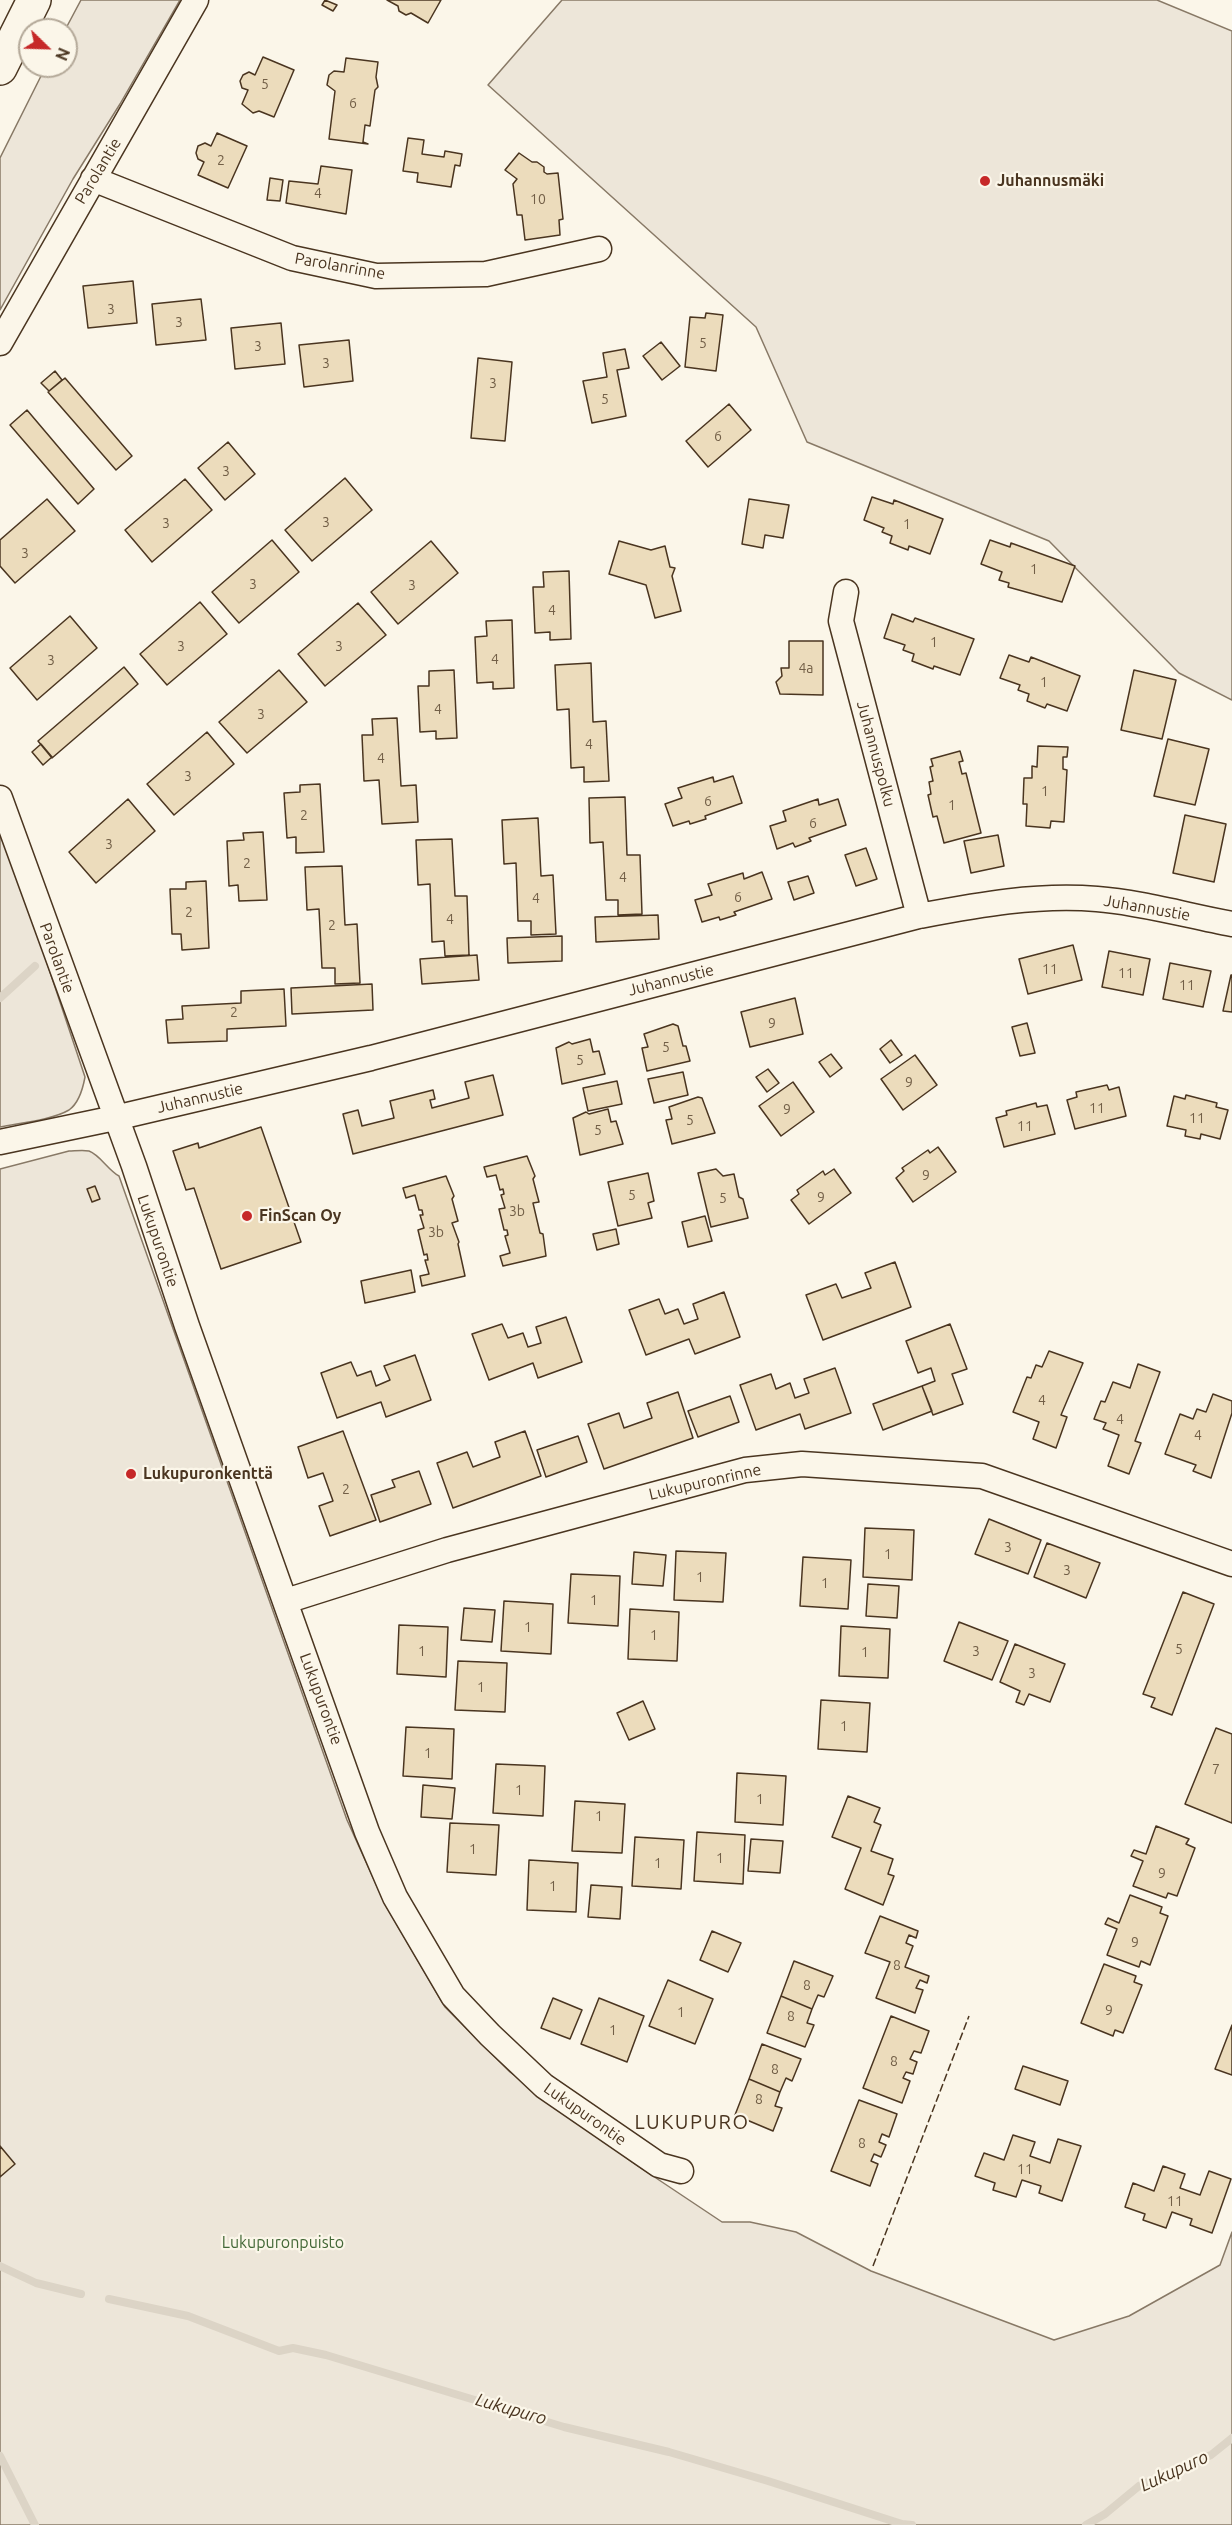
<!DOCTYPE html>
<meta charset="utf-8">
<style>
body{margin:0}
#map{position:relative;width:1232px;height:2525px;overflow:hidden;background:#fbf6e9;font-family:Ubuntu,sans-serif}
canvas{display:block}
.north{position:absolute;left:18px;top:18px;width:60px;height:60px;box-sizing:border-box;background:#fbf6e9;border:2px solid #b4a999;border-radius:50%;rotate:113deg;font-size:16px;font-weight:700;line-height:24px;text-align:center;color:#4a3520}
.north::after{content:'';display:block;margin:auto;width:21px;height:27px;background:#c62828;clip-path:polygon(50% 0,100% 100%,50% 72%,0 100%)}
</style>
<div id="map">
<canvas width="1232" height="2525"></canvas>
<div class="north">N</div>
</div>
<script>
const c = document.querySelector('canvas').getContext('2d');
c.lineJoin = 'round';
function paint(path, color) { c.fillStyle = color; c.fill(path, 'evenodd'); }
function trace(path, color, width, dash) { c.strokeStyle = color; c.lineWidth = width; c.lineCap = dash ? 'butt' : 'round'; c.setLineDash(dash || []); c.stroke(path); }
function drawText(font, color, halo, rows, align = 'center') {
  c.font = font + ' Ubuntu,sans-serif'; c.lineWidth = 4.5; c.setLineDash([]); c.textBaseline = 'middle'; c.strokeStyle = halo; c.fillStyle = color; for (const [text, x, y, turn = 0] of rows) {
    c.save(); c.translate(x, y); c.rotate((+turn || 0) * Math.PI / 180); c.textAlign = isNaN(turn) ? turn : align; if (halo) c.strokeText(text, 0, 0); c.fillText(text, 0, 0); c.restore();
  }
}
const green = new Path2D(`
 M81 0H180L120 104 73 179 0 310V158L46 66H66L65 30Z
 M562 0H1157L1232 31V700L1179 673 1049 541 807 442 756 327 488 85Z
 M0 822 85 1077C83 1088 79 1103 69 1110 52 1120 19 1123 0 1127Z
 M69 1151C74 1151 83 1150 89 1151 100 1155 108 1170 119 1176L347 1820 385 1904 445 2007 510 2072 632 2162 722 2222H750L796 2232 871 2271 1054 2340 1129 2316 1220 2265 1232 2232V2525H0V1169Z`);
const stream = new Path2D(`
 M0 998 35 966
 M0 2266 36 2283 81 2294
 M109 2299 188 2316 279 2351 293 2348 326 2355 564 2427 669 2452 768 2481 902 2524 912 2525
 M0 2456 35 2525
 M1086 2525 1105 2514 1139 2486 1211 2455 1232 2438`);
const building = new Path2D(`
 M325 0 337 5 333 11 322 5Z
 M387 0H441L428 23 411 13 406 15 399 11 398 6Z
 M263 57 294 70 274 117 259 111 253 113 242 104 248 90 242 88 240 81 243 75 249 72 255 75Z
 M346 58 378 62 376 77 378 87 375 90 370 126 365 125 363 142 368 144 329 139 335 91 327 85 329 75 334 71 344 72Z
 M217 133 247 146 228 188 198 175 204 162 198 159 196 153 198 146 205 143 211 146Z
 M408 138 424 140 422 154 444 157 445 151 462 154 460 166 455 165 451 187 417 182 418 173 403 171Z
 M519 153 532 162H537L544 167V172L547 174 558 173 563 219 559 220 560 235 525 240 522 215H517L513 184 517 179 505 170Z
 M321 166 352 170 346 214 286 203 289 181 318 184Z
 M270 178 283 180 280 201 267 200Z
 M133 281 137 323 88 328 83 286Z
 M201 299 206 340 156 345 152 304Z
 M706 313 723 315 716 371 685 367 690 317 705 318Z
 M281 323 285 364 235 369 231 328Z
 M349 340 353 381 304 387 299 345Z
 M661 342 680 366 662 380 643 356Z
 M625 349 629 368 617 370 626 416 592 423 583 381 607 377 603 353Z
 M478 358 512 362 505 441 471 438Z
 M55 371 62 380 49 391 41 383Z
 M65 378 132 456 116 470 48 392Z
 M729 404 751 430 708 467 686 441Z
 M27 410 94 489 78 504 10 425Z
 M228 442 255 474 225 500 198 468Z
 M345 478 372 510 312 561 285 530Z
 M185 479 212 510 152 562 125 530Z
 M872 497 893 504 894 500 943 519 930 554 909 546 908 550 890 543 892 536 882 532 884 528 864 520Z
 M47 499 75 531 15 583 0 566V540Z
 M749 499 789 505 783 538 765 535 763 548 742 544Z
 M272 540 299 572 239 623 212 592Z
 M990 540 1010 547 1011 543 1075 566 1062 602 1008 587 1009 583 999 580 1002 572 981 564Z
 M431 541 458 573 398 624 371 592Z
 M619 541 651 550 665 546 670 567 675 568 672 576 681 611 655 618 646 585 609 574Z
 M569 571 571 639 550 640V632L535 633 533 587H544L543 572Z
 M200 602 227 634 167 685 140 654Z
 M358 603 386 635 325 686 298 654Z
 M892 614 913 622 915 618 974 639 960 675 934 666 933 669 912 661 914 654 903 650 905 645 884 638Z
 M70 616 97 648 37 700 10 668Z
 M512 620 514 688 493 689V682L477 683 475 637 487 636 486 621Z
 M789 641H823V695L780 694 776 682 782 676 781 668H789Z
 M1009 655 1029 662 1031 657 1080 676 1067 711 1047 704 1045 708 1027 701 1029 694 1018 690 1020 685 1000 678Z
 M591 663 593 722 606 721 609 781 584 782V767L571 768 569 709 557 710 555 665Z
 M124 667 138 684 52 758 38 741Z
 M279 670 307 702 247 753 219 722Z
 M454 670 457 738 436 739V731L420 732 418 686H429V671Z
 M1134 670 1176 680 1162 739 1121 730Z
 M397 718 401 786 416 785 418 822 382 824 379 780 364 781 362 735H373L372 719Z
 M207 732 234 764 174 815 147 784Z
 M1168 739 1209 749 1195 805 1154 796Z
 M41 744 52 757 43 765 32 752Z
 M1038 746 1068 747 1067 757H1063V769L1067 770 1064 822 1051 821 1050 828 1026 826 1027 804H1023L1024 778H1032V766L1037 767Z
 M960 751 963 761 959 762 962 774 966 773 981 833 944 843 937 816 933 817 928 795 931 794 929 782 933 781 930 767 933 766 931 759Z
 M733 776 742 803 705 816 706 819 690 824 689 821 673 826 665 804 682 798 678 788 713 777 714 782Z
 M320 784 324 852 296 853V837L287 838 284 793 300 792V785Z
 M625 797 627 855H640L642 914 618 915V900H606L603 842 590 843 589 798Z
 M128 799 155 831 96 883 69 852Z
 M818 799 819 805 838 799 846 825 809 838 811 841 795 847 793 843 777 849 770 826 786 821 783 811Z
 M1185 815 1226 824 1214 882 1173 873Z
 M538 818 541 876 553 875 556 934 531 935V921H518L516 863 504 864 502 820Z
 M263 832 267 900 239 901 238 885 229 886 227 841 244 840 243 833Z
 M998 835 1004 866 971 873 964 841Z
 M452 839 455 896H467L469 955 445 956 444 941 432 942 430 884 418 885 416 840Z
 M866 848 877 879 856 886 845 855Z
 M342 866 345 925 357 924 360 983 335 984V968H322L319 909 307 910 305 867Z
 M762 872 772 899 734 912 736 915 720 920 719 917 702 922 695 900 712 895 708 884 743 873 744 879Z
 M808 876 814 893 794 900 788 882Z
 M206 881 209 948 182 950 181 934H172L170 889H186V882Z
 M658 915 659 939 596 942 595 917Z
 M562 936V961L508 963 507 938Z
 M1073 945 1082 980 1028 994 1019 959Z
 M1109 951 1150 959 1143 995 1102 987Z
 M477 955 479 980 422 984 420 959Z
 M1170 963 1211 971 1203 1007 1163 999Z
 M1231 975H1232V1012L1223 1011Z
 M372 984 373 1010 292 1014 291 988Z
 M284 989 286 1026 227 1029V1041L168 1043 166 1020 183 1019 182 1006 241 1003V991Z
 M795 998 803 1034 750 1047 741 1012Z
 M1027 1023 1035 1053 1020 1056 1012 1027Z
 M673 1024 678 1026 683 1046H686L690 1061 647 1071 642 1048 648 1047 644 1034Z
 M590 1039 593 1052 599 1051 605 1074 562 1084 556 1048 569 1042 572 1044Z
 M891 1040 902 1055 890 1063 880 1049Z
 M831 1054 842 1068 830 1077 819 1062Z
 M915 1055 937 1085 903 1110 881 1079Z
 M768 1069 779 1083 767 1092 756 1077Z
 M683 1072 688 1095 654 1103 648 1079Z
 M493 1075 503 1115 353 1154 343 1114 358 1110 362 1126 394 1118 390 1101 433 1090 435 1099 430 1100 432 1108 469 1098 465 1082Z
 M617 1081 622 1104 588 1111 583 1088Z
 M793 1082 814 1112 781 1136 759 1106Z
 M1107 1085 1109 1090 1119 1087 1126 1116 1075 1129 1067 1100 1077 1097 1076 1092Z
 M1186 1095 1217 1103 1216 1107 1228 1110 1220 1139 1201 1134 1200 1139 1185 1136 1186 1130 1167 1126 1174 1096 1185 1099Z
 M698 1097 702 1098 715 1133 672 1144 666 1120 672 1119 669 1107Z
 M1036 1103 1037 1107 1047 1105 1055 1134 1004 1147 996 1118 1007 1115 1006 1111Z
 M608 1109 611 1122 616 1121 623 1144 580 1155 573 1118 586 1112 589 1114Z
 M261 1127 301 1242 221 1269 194 1188 186 1190 173 1151 198 1143 199 1148Z
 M938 1147 956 1172 913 1202 896 1178 904 1171 902 1168 928 1150 930 1153Z
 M527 1156 535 1176 533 1179 539 1202 533 1203 540 1233 543 1234 546 1256 503 1266 500 1256 510 1253 505 1236 508 1235 507 1230H504L499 1209 505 1208 501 1195 504 1194 503 1189 500 1190 496 1175 487 1177 484 1167Z
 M716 1169 723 1176 734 1174 739 1197 743 1199 748 1218 711 1227 698 1173Z
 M834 1169 851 1193 809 1224 791 1200 799 1194 797 1190 823 1171 825 1175Z
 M648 1173 654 1201 648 1203 652 1218 618 1226 608 1182Z
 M446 1176 454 1196 452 1199 458 1221 452 1223 459 1242 458 1244 465 1276 422 1286 420 1276 429 1274 425 1260H428L427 1254 424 1255 418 1230 424 1228 420 1215H423L422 1210H419L415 1195 406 1198 403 1188Z
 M95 1186 100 1199 92 1202 87 1189Z
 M705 1216 712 1241 688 1247 682 1222Z
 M616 1229 619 1244 597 1250 593 1234Z
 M895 1262 911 1307 823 1340 806 1295 836 1284 842 1298 871 1288 865 1273Z
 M411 1270 415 1292 365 1303 361 1281Z
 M724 1292 740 1337 695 1354 689 1339 646 1355 629 1310 659 1299 665 1314 678 1309 684 1324 698 1319 693 1304Z
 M566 1317 582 1362 538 1378 533 1363 489 1380 472 1334 502 1324 508 1338 523 1333 528 1347 541 1343 536 1327Z
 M950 1324 967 1369 952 1374 963 1404 933 1415 922 1386 935 1381 931 1368 918 1373 906 1341Z
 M1049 1351 1083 1363 1061 1415 1067 1417 1056 1448 1033 1439 1039 1422 1013 1412 1027 1377 1031 1378 1036 1365 1042 1367Z
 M415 1355 431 1400 386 1417 381 1402 337 1418 321 1373 351 1362 357 1376 371 1371 376 1386 390 1380 384 1366Z
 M1138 1364 1160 1372 1135 1441 1141 1443 1129 1474 1108 1466 1119 1435 1103 1429 1106 1423 1094 1419 1101 1401 1105 1402 1113 1382 1130 1388Z
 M835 1368 851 1413 805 1429 800 1414 756 1430 740 1385 771 1374 776 1389 790 1383 795 1398 809 1393 804 1379Z
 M922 1386 932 1411 883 1430 873 1404Z
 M678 1392 693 1438 604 1469 588 1424 619 1413 624 1428 652 1418 647 1403Z
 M1213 1394 1232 1401V1413L1211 1478 1193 1471 1196 1465 1165 1454 1180 1414 1193 1419 1197 1409 1206 1412Z
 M730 1396 739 1422 698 1437 688 1411Z
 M343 1431 376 1520 330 1536 319 1506 333 1501 323 1473 308 1478 298 1447Z
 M525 1431 541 1476 453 1508 437 1463 467 1452 473 1467 500 1457 495 1442Z
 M578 1436 587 1462 546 1477 537 1450Z
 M419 1471 431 1504 380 1522 371 1495 395 1487 392 1480Z
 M989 1519 1041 1540 1028 1574 975 1554Z
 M865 1528 914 1530 912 1580 863 1577Z
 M1047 1543 1100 1563 1086 1598 1034 1577Z
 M676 1551 726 1553 723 1602 674 1600Z
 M634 1552 666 1555 663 1586 632 1584Z
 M803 1557 851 1560 848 1609 800 1606Z
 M571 1574 620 1576 618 1626 568 1623Z
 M868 1584 899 1586 897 1618 866 1616Z
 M1183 1592 1214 1604 1172 1715 1151 1707 1155 1698 1143 1694Z
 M504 1601 553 1604 551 1654 501 1651Z
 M464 1608 495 1610 492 1642 461 1640Z
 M630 1609 679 1612 677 1661 628 1659Z
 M959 1622 1008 1641 992 1680 944 1661Z
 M399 1625 448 1627 446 1677 397 1674Z
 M841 1626 890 1629 888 1678 839 1676Z
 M1015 1644 1065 1664 1050 1702 1029 1694 1024 1705 1016 1702 1020 1691 1000 1682Z
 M458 1661 507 1663 505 1712 455 1710Z
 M821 1700 870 1703 867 1752 818 1749Z
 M643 1701 655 1729 629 1740 617 1713Z
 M406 1727 454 1729 452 1779 403 1776Z
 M1216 1728 1232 1734V1823L1185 1804Z
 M496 1764 545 1766 543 1816 493 1813Z
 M737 1773 786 1776 783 1825 735 1822Z
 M423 1785 455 1788 452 1819 421 1817Z
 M848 1796 880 1808 874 1822 881 1825 871 1851 893 1859 888 1874 894 1876 883 1905 845 1889 861 1848 832 1837Z
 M575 1801 625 1804 622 1853 572 1851Z
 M450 1823 499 1825 496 1875 447 1872Z
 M1156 1826 1189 1839 1186 1844 1195 1848 1177 1896 1168 1893 1166 1898 1133 1886 1143 1861 1131 1856 1134 1850 1146 1854Z
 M697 1832 745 1835 743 1884 694 1881Z
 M635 1837 684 1840 681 1889 632 1886Z
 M751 1839 783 1841 780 1873 748 1871Z
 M529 1860 578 1863 576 1912 527 1910Z
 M591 1885 622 1887 620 1919 588 1917Z
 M1130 1895 1162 1907 1160 1913 1168 1916 1150 1965 1141 1961 1139 1967 1107 1955 1117 1929 1105 1924 1108 1918 1119 1923Z
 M880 1916 918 1931 916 1938 909 1935 906 1943 913 1946 905 1967 929 1976 927 1983 920 1980 916 1988 923 1990 915 2013 876 1998 890 1962 865 1953Z
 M712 1931 741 1943 728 1972 700 1960Z
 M794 1961 833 1976 824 1997 818 1995 812 2009 781 1996Z
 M1104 1964 1136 1976 1134 1982 1142 1985 1123 2033 1115 2030 1113 2036 1081 2023Z
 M668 1980 713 1999 695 2044 649 2026Z
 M781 1996 812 2009 807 2023 814 2025 805 2047 767 2033Z
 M553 1998 582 2010 570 2039 541 2028Z
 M599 1998 644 2016 627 2062 581 2044Z
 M891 2016 929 2031 921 2053 914 2051 910 2059 917 2062 913 2074 906 2072 903 2078 910 2081 902 2103 863 2088Z
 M1232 2025V2075L1215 2069Z
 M762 2044 801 2059 792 2081 786 2078 780 2092 749 2079Z
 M1023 2066 1068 2081 1060 2105 1015 2089Z
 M749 2079 780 2092 775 2106 782 2108 773 2131 735 2115Z
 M859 2100 897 2114 889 2137 882 2134 879 2142 886 2145 881 2157 874 2154 871 2161 878 2164 870 2186 831 2171Z
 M1013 2135 1035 2142 1030 2156 1050 2163 1058 2139 1081 2146 1062 2201 1039 2193 1041 2186 1022 2180 1016 2197 993 2190 995 2183 975 2176 984 2153 1004 2160Z
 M0 2146 15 2164 0 2177Z
 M1163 2166 1185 2174 1180 2188 1200 2195 1209 2171 1231 2179 1212 2233 1190 2225 1192 2219 1172 2212 1166 2228 1143 2220 1145 2214 1125 2207 1133 2183 1154 2191Z`);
const street = new Path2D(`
 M93 179 292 258 376 276 486 274 599 249
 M0 343 196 0
 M846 592 841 621 919 916
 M0 798 134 1166 187 1326 367 1832 395 1897 453 1996 490 2035 544 2086 659 2165 681 2171
 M0 1142 115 1118 371 1058 919 916C978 905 1036 894 1097 899 1139 902 1189 916 1232 924
 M286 1601 447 1550 745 1470 802 1464 982 1476 1232 1564`);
const primary = new Path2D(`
 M0 68 34 0`);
const fence = new Path2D(`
 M873 2266 969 2016`);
const markers = [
 [985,181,6,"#c62828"],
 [247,1216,6,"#c62828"],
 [131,1474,6,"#c62828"]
];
const numberNames = [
 ["5",265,84],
 ["6",353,103],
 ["2",221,160],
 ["4",318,193],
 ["10",538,199],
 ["3",111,309],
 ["3",179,322],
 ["5",703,343],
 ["3",258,346],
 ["3",326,363],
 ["3",493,383],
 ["5",605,399],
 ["6",718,436],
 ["3",226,471],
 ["3",326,522],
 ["3",166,523],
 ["1",907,524],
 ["3",25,553],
 ["1",1034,569],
 ["3",253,584],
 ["3",412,585],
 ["4",552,610],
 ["1",934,642],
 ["3",181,646],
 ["3",339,646],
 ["4",495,659],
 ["3",51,660],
 ["4a",806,668],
 ["1",1044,682],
 ["4",438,709],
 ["3",261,714],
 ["4",589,744],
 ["4",381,758],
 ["3",188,776],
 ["1",1045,791],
 ["6",708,801],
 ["1",952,805],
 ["2",304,815],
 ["6",813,823],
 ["3",109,844],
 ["2",247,863],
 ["4",623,877],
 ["6",738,897],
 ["4",536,898],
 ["2",189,912],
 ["4",450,919],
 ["2",332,925],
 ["11",1050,969],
 ["11",1126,973],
 ["11",1187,985],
 ["2",234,1012],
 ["9",772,1023],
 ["5",666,1047],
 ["5",580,1060],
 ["9",909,1082],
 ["11",1097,1108],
 ["9",787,1109],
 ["11",1197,1118],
 ["5",690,1120],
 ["11",1025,1126],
 ["5",598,1130],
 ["9",926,1175],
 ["5",632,1195],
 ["9",821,1197],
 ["5",723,1198],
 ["3b",517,1211],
 ["3b",436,1232],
 ["4",1042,1400],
 ["4",1120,1419],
 ["4",1198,1435],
 ["2",346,1489],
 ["3",1008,1547],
 ["1",888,1554],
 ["3",1067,1570],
 ["1",700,1577],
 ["1",825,1583],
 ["1",594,1600],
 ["1",528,1627],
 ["1",654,1635],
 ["5",1179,1649],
 ["1",422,1651],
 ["3",976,1651],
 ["1",865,1652],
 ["3",1032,1673],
 ["1",481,1687],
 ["1",844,1726],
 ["1",428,1753],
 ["7",1216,1769],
 ["1",519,1790],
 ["1",760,1799],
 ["1",599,1816],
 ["1",473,1849],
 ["1",720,1858],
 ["1",658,1863],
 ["9",1162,1873],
 ["1",553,1886],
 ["9",1135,1942],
 ["8",897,1965],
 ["8",807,1985],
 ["9",1109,2010],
 ["1",681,2012],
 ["8",791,2016],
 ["1",613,2030],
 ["8",894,2061],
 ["8",775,2069],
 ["8",759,2099],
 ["8",862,2143],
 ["11",1025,2169],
 ["11",1175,2201]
];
const streetNames = [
 ["Parolantie",98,171,-59],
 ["Parolanrinne",340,266,10],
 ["Juhannuspolku",876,754,75],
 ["Juhannustie",1147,908,10],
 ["Parolantie",57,958,70],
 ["Juhannustie",671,980,-14],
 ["Juhannustie",200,1098,-13],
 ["Lukupurontie",158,1241,71],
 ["Lukupuronrinne",705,1482,-13],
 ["Lukupurontie",321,1699,70],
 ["Lukupurontie",585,2114,35]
];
const poiNames = [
 ["Juhannusmäki",997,181],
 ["FinScan Oy",259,1216],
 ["Lukupuronkenttä",143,1474]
];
const parkNames = [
 ["Lukupuronpuisto",283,2243]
];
const waterNames = [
 ["Lukupuro",511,2409,16],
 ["Lukupuro",1174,2471,-25]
];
const quarterNames = [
 ["LUKUPURO",692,2122]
];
paint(green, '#ede6d9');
trace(green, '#887966', 1.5);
trace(stream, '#dcd4c6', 8);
paint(building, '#ecdcbc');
trace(building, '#4a3520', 1.5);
trace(street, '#4a3520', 27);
trace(primary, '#4a3520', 36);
trace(street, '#fbf6e9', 24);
trace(primary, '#fbf6e9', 33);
trace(fence, '#4a3520', 1.5, [8, 3]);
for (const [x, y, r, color] of markers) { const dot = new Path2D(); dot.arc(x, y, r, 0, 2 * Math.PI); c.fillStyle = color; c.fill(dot); trace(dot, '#fbf6e9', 2); }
drawText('14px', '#725f47', null, numberNames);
drawText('16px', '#4a3520', '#fbf6e9', streetNames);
drawText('bold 16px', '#4a3520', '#fbf6e9', poiNames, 'left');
drawText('16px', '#436837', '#fbf6e9', parkNames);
drawText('italic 18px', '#4a3520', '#fbf6e9', waterNames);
c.letterSpacing = '1.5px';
drawText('20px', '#4a3520', '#fbf6e9', quarterNames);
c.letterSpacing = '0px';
</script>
